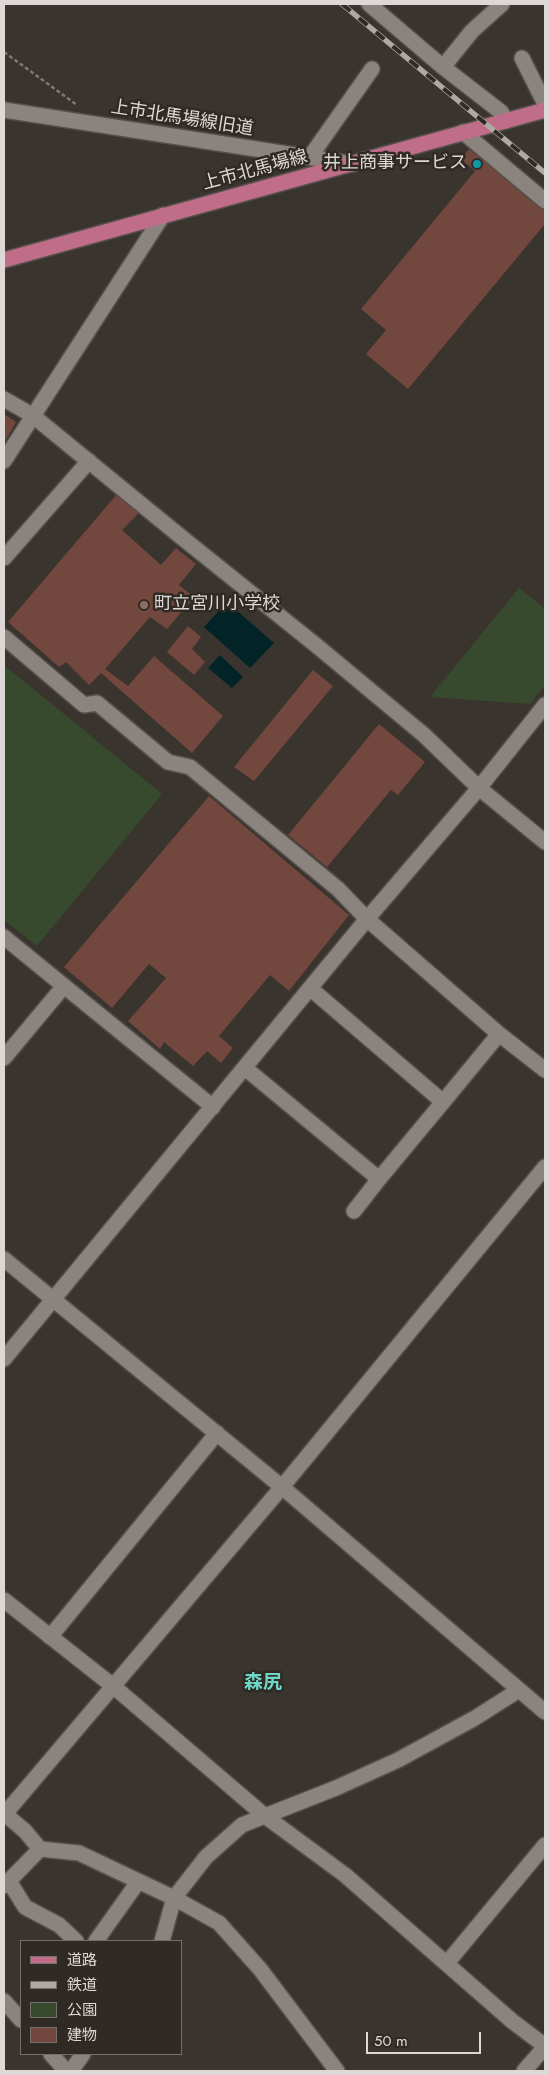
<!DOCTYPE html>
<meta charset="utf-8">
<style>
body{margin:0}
#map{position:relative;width:549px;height:2075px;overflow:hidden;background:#3a342f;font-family:Jost,"Noto Sans JP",sans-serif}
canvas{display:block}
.frame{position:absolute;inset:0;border:5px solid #ddd8d5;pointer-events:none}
.legend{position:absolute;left:20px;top:1940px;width:162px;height:115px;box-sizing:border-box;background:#302a25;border:1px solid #75706b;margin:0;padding:6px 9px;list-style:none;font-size:15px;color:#ddd8d5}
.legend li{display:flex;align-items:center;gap:10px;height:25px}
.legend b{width:25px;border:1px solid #75706b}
.scale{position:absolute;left:366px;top:2032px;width:115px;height:22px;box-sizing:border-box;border:2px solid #ddd8d5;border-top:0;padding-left:6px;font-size:15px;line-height:18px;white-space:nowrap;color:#ddd8d5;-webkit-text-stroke:4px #302a25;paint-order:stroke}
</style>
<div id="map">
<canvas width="549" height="2075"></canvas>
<div class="frame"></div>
<ul class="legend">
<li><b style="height:6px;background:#bf6d88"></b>道路</li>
<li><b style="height:6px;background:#aea9a6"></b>鉄道</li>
<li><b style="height:14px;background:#374a2d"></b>公園</li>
<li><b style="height:14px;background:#72473d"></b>建物</li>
</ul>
<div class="scale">50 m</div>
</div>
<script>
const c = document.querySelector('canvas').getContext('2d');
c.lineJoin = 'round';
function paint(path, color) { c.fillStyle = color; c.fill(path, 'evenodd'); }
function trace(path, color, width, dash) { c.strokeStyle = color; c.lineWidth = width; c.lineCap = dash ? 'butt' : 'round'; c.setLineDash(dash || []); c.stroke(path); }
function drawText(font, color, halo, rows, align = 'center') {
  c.font = font + ' Jost,"Noto Sans JP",sans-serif'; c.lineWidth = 5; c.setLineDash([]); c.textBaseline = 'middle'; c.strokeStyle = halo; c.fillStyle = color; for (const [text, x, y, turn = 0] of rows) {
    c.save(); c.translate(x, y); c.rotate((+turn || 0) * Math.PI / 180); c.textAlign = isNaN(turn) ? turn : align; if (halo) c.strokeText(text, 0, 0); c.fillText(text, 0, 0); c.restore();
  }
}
const green = new Path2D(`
 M519 588 545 609V685L530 704 430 697Z
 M4 665 162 794 37 946 4 920Z`);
const water = new Path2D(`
 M227 602 274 643 250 668 204 627Z
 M220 655 243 677 232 688 208 668Z`);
const building = new Path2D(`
 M469 149 545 209V224L408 389 366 354 386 330 361 309 475 171 461 159Z
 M4 414 16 422 4 443Z
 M117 494 139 513 122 530 161 565 176 548 196 564 179 585 194 597 167 629 150 617 105 669 128 686 154 656 223 716 192 753 101 673 89 685 66 662 59 667 8 622Z
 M188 626 201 637 192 649 205 662 194 675 167 652Z
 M313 670 333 686 254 781 234 767Z
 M379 724 425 762 398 795 391 790 327 867 288 835Z
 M209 796 349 915 289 991 270 975 219 1036 233 1048 221 1063 207 1051 193 1066 164 1042 160 1049 128 1021 166 978 149 964 112 1008 64 967Z`);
const path = new Path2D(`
 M4 52 77 105`);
const minor = new Path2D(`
 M369 4 443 67
 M502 4 472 31 443 67 501 112 506 121
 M522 58 545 104
 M4 110 353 164
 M463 132 545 201
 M310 157 372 69
 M4 399 32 415 180 536 317 646 424 735 479 788 545 842
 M4 461 163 215
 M4 558 89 461
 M4 637 84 705 97 703 168 762 190 767 338 889 367 919 499 1034 545 1070
 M4 937 64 986
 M311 989 443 1102 499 1034
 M4 1058 64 986 213 1107
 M245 1068 379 1179 443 1102
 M354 1211 379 1179
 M4 1259 282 1487 545 1712
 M4 1359 367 919 479 788 545 705
 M4 1600 113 1686 265 1816 345 1875 512 2021 545 2046
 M50 1637 217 1433
 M5 1814 25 1831 40 1849 79 1853 174 1898 206 1857 242 1825 336 1788 398 1760 475 1718 519 1690
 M4 1815 282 1487 545 1167
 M9 1881 25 1907 59 1925 76 1941
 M4 1886 40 1849
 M96 1941 138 1882
 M162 1941 174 1898 219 1923 260 1969 337 2071
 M447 1963 545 1845
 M4 2001 21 2020
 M51 2054 66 2071
 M71 2071 83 2054
 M524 2071 545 2047`);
const major = new Path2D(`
 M4 260 545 110`);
const rail = new Path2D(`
 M342 4 545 173`);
const markers = [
 [477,164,5,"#0f9aa8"],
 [144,605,5,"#8d6e63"]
];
const streetNames = [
 ["上市北馬場線旧道",182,119,9],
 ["上市北馬場線",255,171,-15]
];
const poiNames = [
 ["井上商事サービス",467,164],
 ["町立宮川小学校",154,605,"left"]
];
const neighbourhoodNames = [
 ["森尻",263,1683]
];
paint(green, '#374a2d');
paint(water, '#032426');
paint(building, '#72473d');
trace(minor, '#56504c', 18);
trace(major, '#56504c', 18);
trace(path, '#7e7974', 2.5, [4, 2.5]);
trace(minor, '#8b837e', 15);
trace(major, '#bf6d88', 15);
trace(rail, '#aea9a6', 5.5);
trace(rail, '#302a25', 4, [11]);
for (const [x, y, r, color] of markers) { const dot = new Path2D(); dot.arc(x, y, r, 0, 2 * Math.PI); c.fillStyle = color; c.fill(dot); trace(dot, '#302a25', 2); }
drawText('18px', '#ddd8d5', '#302a25', streetNames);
drawText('18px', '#ddd8d5', '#302a25', poiNames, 'right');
drawText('bold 19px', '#6ed7ca', '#302a25', neighbourhoodNames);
</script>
